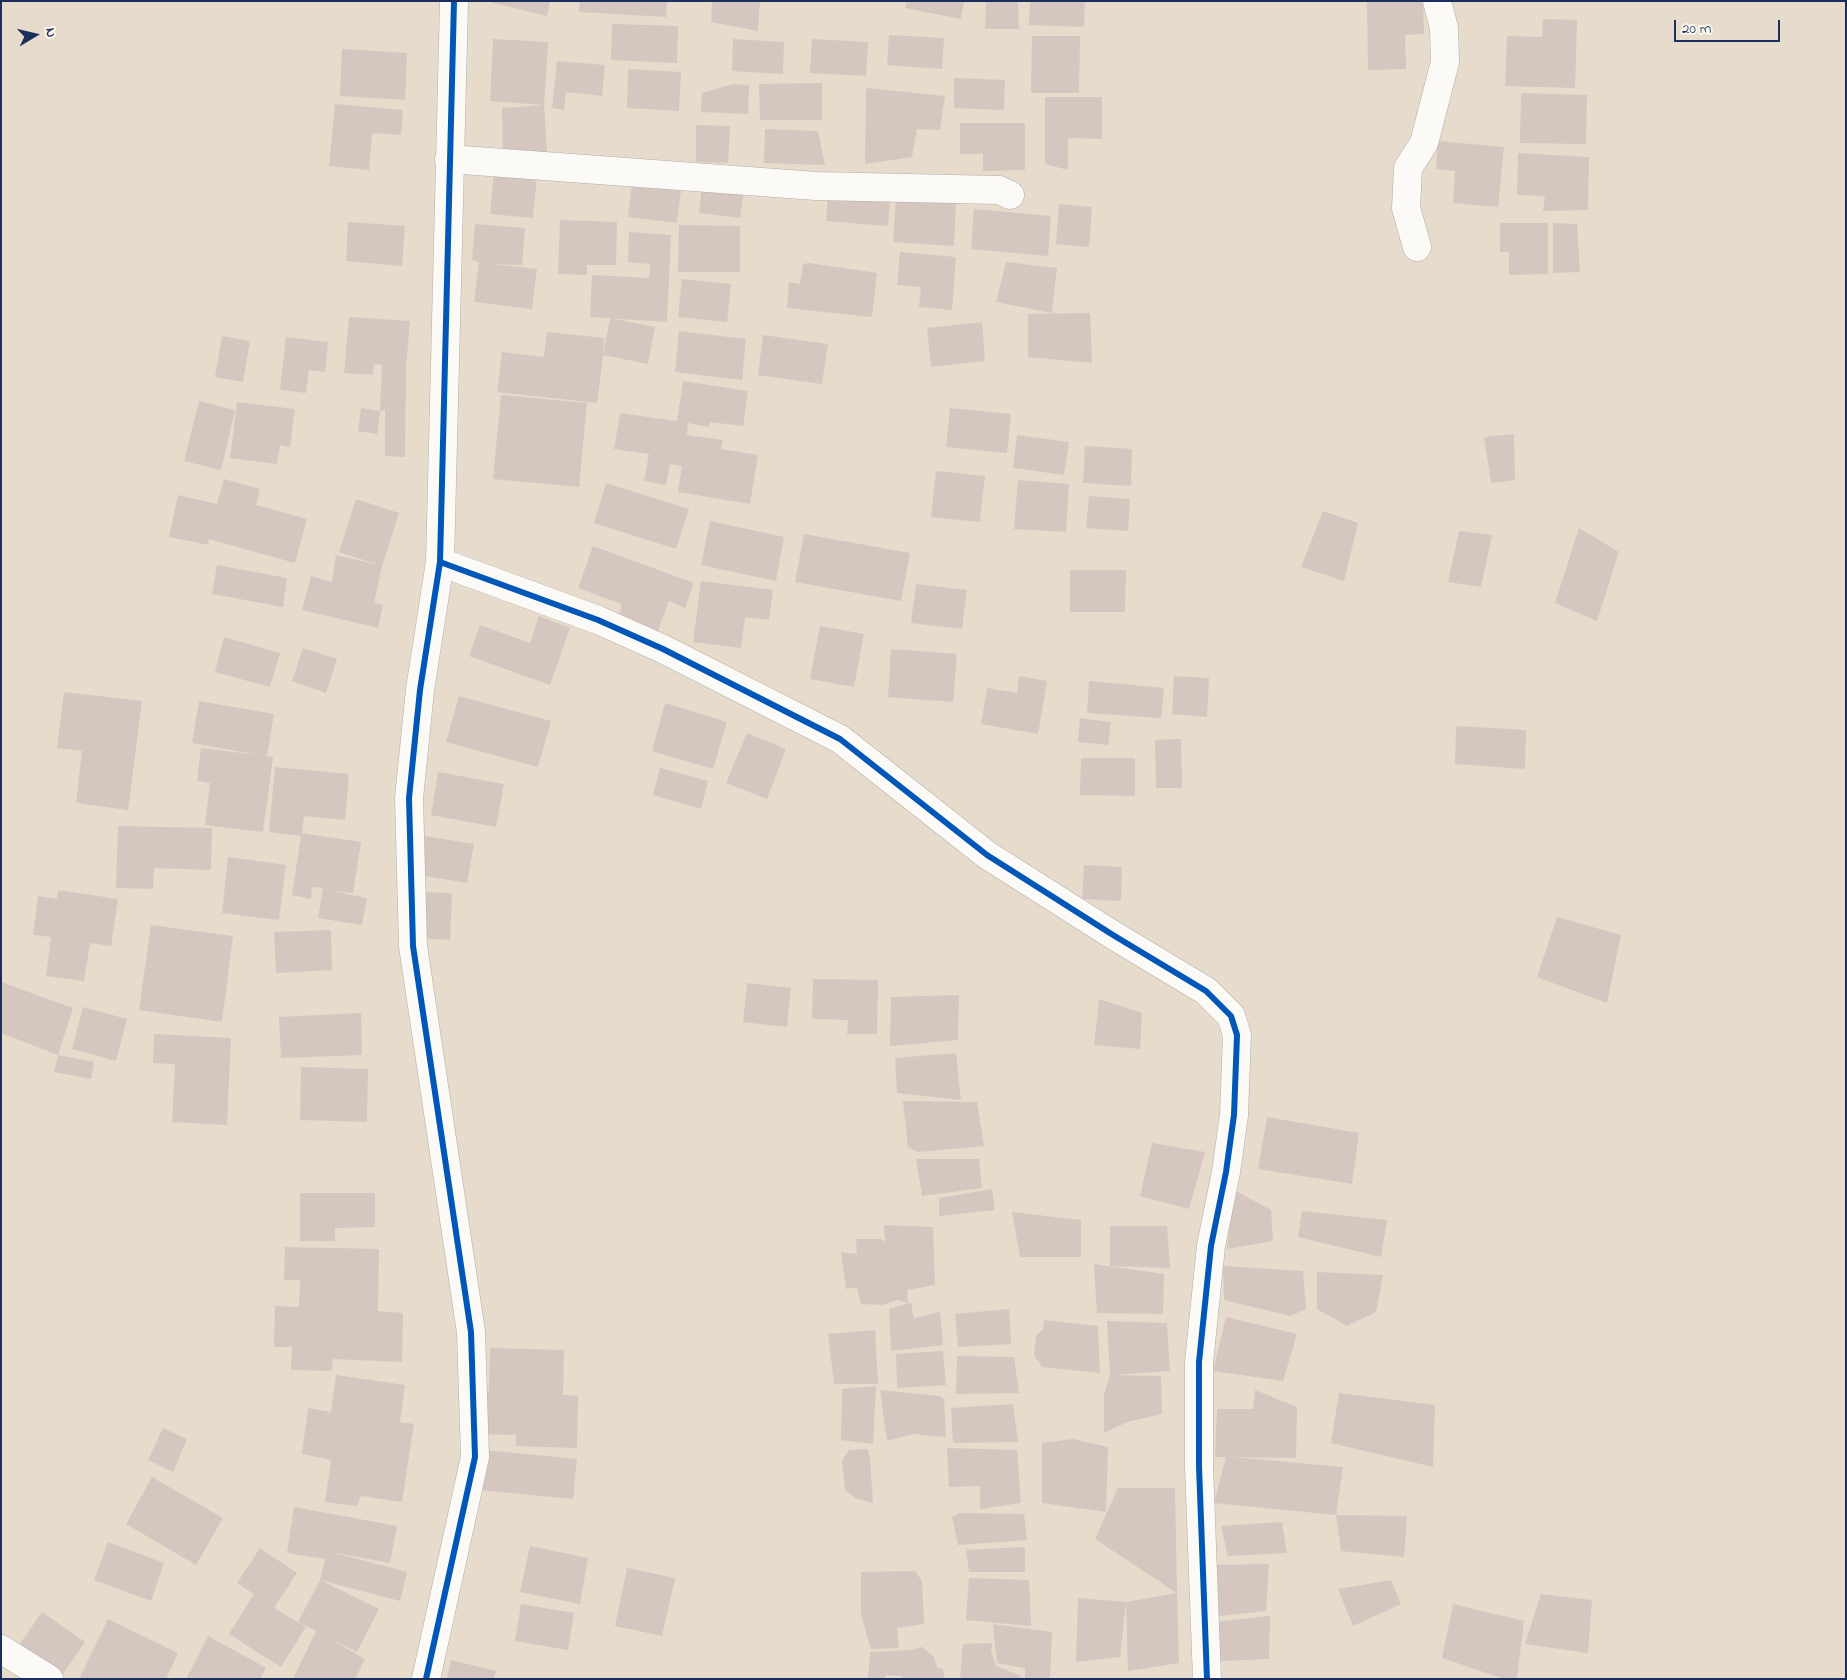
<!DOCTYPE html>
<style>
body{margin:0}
#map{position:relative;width:1847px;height:1680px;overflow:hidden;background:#e7dbcb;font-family:"Indie Flower",sans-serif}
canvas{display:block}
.frame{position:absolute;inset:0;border:2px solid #1b2f5e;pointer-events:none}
.north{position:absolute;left:10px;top:10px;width:50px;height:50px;-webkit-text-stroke:4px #fbf7ec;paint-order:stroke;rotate:81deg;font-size:14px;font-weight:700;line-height:20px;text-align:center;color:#1b2f5e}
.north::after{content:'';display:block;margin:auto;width:18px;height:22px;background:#1b2f5e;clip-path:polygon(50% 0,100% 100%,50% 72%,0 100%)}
.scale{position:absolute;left:1674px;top:20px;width:106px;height:22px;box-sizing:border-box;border:2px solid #1b2f5e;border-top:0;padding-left:6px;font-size:15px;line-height:18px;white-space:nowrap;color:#1b2f5e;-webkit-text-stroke:4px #fbf7ec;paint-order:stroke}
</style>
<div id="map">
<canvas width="1847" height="1680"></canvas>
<div class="frame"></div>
<div class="north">N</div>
<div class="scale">20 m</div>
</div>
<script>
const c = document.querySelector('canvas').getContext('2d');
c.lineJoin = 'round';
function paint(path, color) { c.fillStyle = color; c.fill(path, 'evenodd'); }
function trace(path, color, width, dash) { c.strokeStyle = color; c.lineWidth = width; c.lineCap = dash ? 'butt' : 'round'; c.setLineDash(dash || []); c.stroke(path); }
const building = new Path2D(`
 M485 1H550L547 16Z
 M580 1H667L666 17 579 12Z
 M712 1H760L758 31 711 22Z
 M907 1H964L961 19 905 8Z
 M986 1H1018L1019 29H985Z
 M1030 1H1085L1084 27 1029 25Z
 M1367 1H1423L1424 34 1405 35 1406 69 1368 70Z
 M1543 19 1577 20 1575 88 1505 86 1507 36 1542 37Z
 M612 24 678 26 677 63 611 60Z
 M889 35 944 38 942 69 887 65Z
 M1032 36H1080L1079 93H1031Z
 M493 39 548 42 544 105 490 101Z
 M733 39 784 42 783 74 732 71Z
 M812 39 868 42 866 76 810 73Z
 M342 49 407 53 405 100 340 96Z
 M557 61 605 65 602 96 566 92 564 110 552 108Z
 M628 69 681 72 679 111 627 108Z
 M954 78 1005 80 1004 110 954 108Z
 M822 83V120H760L759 84Z
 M733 84 749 85 748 114 701 112 702 93Z
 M866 88 945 96 940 130 917 129 912 157 865 164Z
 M1521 93 1587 95 1586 144 1520 143Z
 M1045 97H1102V139L1068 138V170L1045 164Z
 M335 104 403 110 401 135 372 133 369 170 329 166Z
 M544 105 547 152 503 153 502 108Z
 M960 123H1025V170L983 171V154H960Z
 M696 125 730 126 728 163 696 162Z
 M765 129 818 131 825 165 764 163Z
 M1438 141 1504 147 1498 207 1453 203 1455 171 1436 169Z
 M1518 153 1589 157 1588 210 1543 211 1545 196 1517 195Z
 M494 171 537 175 533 218 490 214Z
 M632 184 681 190 677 223 628 217Z
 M702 185 744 190 740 218 699 213Z
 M828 193 890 198 888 226 826 221Z
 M896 199 956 203 954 246 893 242Z
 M1059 204 1092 207 1089 247 1056 244Z
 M974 209 1051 216 1048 256 971 249Z
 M560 220 617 222 616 265H587V275L558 274Z
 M348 222 405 226 402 266 346 261Z
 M1500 223H1548V274L1509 275V252H1500Z
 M1553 223 1577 224 1580 272 1553 273Z
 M475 224 525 228 522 265 491 264 537 269 532 309 474 302 479 262 472 260Z
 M679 225 740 226V272H678Z
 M629 232 671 235 667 322 590 317 592 275 649 278 650 264 628 262Z
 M900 252 956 257 952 310 919 307 921 287 897 285Z
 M1006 262 1057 268 1052 313 996 302Z
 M809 263 877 273 872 317 787 308 789 282 800 284 803 264Z
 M682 279 731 284 727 322 678 317Z
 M1090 313 1092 363 1028 357V314Z
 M349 317 410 321 406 367 405 457 385 456V410L380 411 382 365 374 364 373 375 344 373Z
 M610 318 655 327 648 364 603 355 597 403 497 392 502 352 544 357 547 332 604 338 603 355Z
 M982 322 985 361 931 367 927 328Z
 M679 331 746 339 742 380 675 372Z
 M763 335 828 344 822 384 758 375Z
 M222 336 250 341 243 382 215 377Z
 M286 337 328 342 325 372 309 370 306 393 280 390Z
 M683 381 748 391 743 426 710 422 709 427 688 423 687 435 723 440 721 449 758 455 750 504 678 492 682 466 670 464 666 485 644 481 649 454 614 449 620 413 677 421Z
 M501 395 587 403 579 487 493 479Z
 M199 401 235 410 221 470 184 461Z
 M237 402 295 409 290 447 280 445 277 464 230 458Z
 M361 408 380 411 377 434 358 431Z
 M950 408 1011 414 1007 453 946 447Z
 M1514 434 1515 480 1491 483 1484 437Z
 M1017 435 1069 442 1064 475 1013 468Z
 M1085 446 1132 449 1131 486 1083 483Z
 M936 471 985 476 980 522 931 517Z
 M224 479 260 489 256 505 307 519 295 563 208 539 209 545 169 537 178 495 217 504Z
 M1018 480 1069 484 1066 532 1014 529Z
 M606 483 689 509 676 549 594 523Z
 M1089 496 1130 499 1128 531 1086 528Z
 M356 499 399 513 382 566 374 603 383 605 378 628 302 610 311 576 332 582 336 555 379 565 339 552Z
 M1323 511 1358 523 1344 581 1301 567Z
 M710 521 784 537 776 581 701 565Z
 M1579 528 1619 552 1597 621 1555 603Z
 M1459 531 1492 535 1481 587 1448 582Z
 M804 534 910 553 901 601 795 582Z
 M593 546 694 583 685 608 669 601 657 633 620 619 621 604 578 588Z
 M217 565 287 578 283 607 212 594Z
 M1070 570H1126L1125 612H1070Z
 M701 581 773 590 769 620 745 617 741 648 693 642Z
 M916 584 967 590 962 629 911 623Z
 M539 616 570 628 550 685 469 656 480 625 530 643Z
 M820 626 864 634 854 687 810 679Z
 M224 637 280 653 270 687 215 672Z
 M303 648 337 659 326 693 292 681Z
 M891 649 957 654 953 702 888 697Z
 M1019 676 1047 681 1038 734 981 724 987 688 1017 693Z
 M1174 676 1209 678 1207 717 1172 714Z
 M1089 681 1164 688 1161 718 1087 713Z
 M64 692 142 701 128 810 76 803 82 751 57 748Z
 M459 696 551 721 538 767 446 742Z
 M199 701 274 714 267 756 273 757 263 832 205 825 210 783 197 781 201 748 258 755 192 743Z
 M665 703 727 722 713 769 652 751Z
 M1080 718 1111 722 1108 745 1078 742Z
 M1456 726 1526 730 1525 769 1455 764Z
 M747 733 786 749 767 799 726 783Z
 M1181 739 1182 788H1156L1155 740Z
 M1081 758H1135V796L1080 795Z
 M275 767 349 774 345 820 304 816 302 833 361 842 353 893 333 891 367 898 362 925 318 918 323 888 312 887 311 899 292 895 301 836 269 832Z
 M660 768 708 781 701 809 653 795Z
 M438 772 504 784 496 827 431 815Z
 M118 826 212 828 211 870 154 868 153 889 116 888Z
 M425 836 474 844 467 883 419 875Z
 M228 857 286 865 279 920 222 913Z
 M1084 865 1122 867 1121 901 1082 899Z
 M58 890 118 899 111 946 90 943 84 981 46 976 51 937 33 935 38 896 57 899Z
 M420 892 452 893 450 940 419 938Z
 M1557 917 1621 935 1607 1003 1537 977Z
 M151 925 233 936 222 1022 139 1010Z
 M331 930 332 970 276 973 274 932Z
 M813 979 878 980 877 1034H847L848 1020 812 1019Z
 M1 982 73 1008 58 1055 1 1033Z
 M747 983 791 988 787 1027 743 1022Z
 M959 995 958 1040 890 1046 891 997Z
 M1099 999 1142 1013 1140 1049 1094 1045Z
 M83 1007 127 1019 116 1061 72 1049Z
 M361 1013 362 1055 281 1058 279 1017Z
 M154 1034 231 1038 227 1125 172 1122 175 1064 153 1063Z
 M956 1053 961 1100 897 1093 895 1058Z
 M58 1055 94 1062 91 1079 54 1072Z
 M301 1067 368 1069 367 1122 300 1120Z
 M903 1101 977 1102 984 1146 918 1152 908 1147Z
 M1267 1117 1359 1133 1352 1184 1258 1169Z
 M1152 1143 1205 1152 1189 1209 1140 1196Z
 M916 1159H979L982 1188 922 1196Z
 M992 1189 995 1210 939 1216V1198Z
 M1234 1190 1271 1210 1273 1241 1227 1249Z
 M300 1193H375V1227L335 1228V1241H300Z
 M1302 1211 1387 1220 1381 1257 1298 1237Z
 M1012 1212 1081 1220V1257H1020Z
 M884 1225 933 1227 935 1285 907 1290 908 1303H911L914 1318 940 1312 943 1345 891 1351 889 1309 908 1303 897 1300 883 1305 861 1304 857 1287 846 1289 841 1252 857 1254 856 1239H882L885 1243Z
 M1110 1226H1167L1170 1268 1110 1266Z
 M285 1247 379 1249 378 1311 403 1313 402 1362 333 1359 332 1371 291 1370 292 1347H274L275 1306 299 1307 300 1280H284Z
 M1094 1264 1164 1274 1163 1314 1097 1313Z
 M1223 1266 1303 1271 1306 1309 1290 1316 1224 1300Z
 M1317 1272 1383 1275 1376 1312 1347 1326 1317 1309Z
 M1009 1309 1011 1344 958 1347 955 1314Z
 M1226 1317 1297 1334 1283 1381 1213 1371Z
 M1044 1320 1098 1326 1100 1373 1042 1367 1034 1355 1036 1336 1043 1329Z
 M1107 1321 1167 1323 1170 1371 1113 1375 1161 1376 1162 1414 1127 1422 1104 1433V1395L1110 1375Z
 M875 1330 878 1384H834L828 1334Z
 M490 1348 564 1350 563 1395 578 1396 577 1448 516 1446V1435L474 1434 475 1393H489Z
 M943 1351 946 1385 897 1388 896 1354Z
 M957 1356 1014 1357 1019 1393 956 1394Z
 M336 1375 405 1385 400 1422 414 1424 402 1502 361 1496 357 1506 325 1502 331 1460 302 1454 308 1408 331 1412Z
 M876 1386 873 1444 841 1440 842 1389Z
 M880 1390 940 1396 944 1399 946 1437 913 1434 887 1441Z
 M1255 1390 1297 1407 1296 1458 1232 1457 1343 1467 1336 1515 1214 1503 1226 1457H1215L1217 1409H1253Z
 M1339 1393 1435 1405 1433 1467 1331 1443Z
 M1013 1404 1018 1442 953 1443 951 1408Z
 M163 1428 187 1439 173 1472 148 1460Z
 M1073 1439 1108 1447 1106 1512 1042 1503V1443Z
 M947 1448 1017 1450 1021 1503 980 1509V1486L949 1487Z
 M867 1449 870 1457 873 1503 855 1498 845 1490 842 1461 849 1450Z
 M484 1450 577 1459 573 1499 480 1490Z
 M152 1477 223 1518 196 1565 126 1524Z
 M1118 1488H1175L1177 1593 1095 1539Z
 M294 1507 397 1526 390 1563 331 1552 407 1572 400 1601 320 1580 325 1559 287 1553Z
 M959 1513 1024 1514 1027 1540 958 1545 952 1517Z
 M1336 1515 1407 1516 1404 1557 1341 1551Z
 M1282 1522 1287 1553 1228 1556 1221 1526Z
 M108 1542 164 1563 151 1601 94 1580Z
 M530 1546 588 1558 580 1604 520 1592Z
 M1025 1547V1572H969L966 1550Z
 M260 1548 297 1573 274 1608 306 1627 281 1667 229 1634 254 1594 237 1583Z
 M1269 1564 1266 1611 1211 1617V1565Z
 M627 1568 675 1578 662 1636 615 1626Z
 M915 1571 922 1581 924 1624 897 1628 899 1648 871 1649 861 1615V1572Z
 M969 1578 1029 1580 1031 1626 966 1620Z
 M320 1580 379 1609 357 1652 330 1639 365 1659 355 1679H293L316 1631 298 1622Z
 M1391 1580 1401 1604 1353 1626 1338 1589Z
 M1177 1593 1179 1663 1128 1671 1126 1602Z
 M1541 1594 1592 1600 1588 1653 1525 1644Z
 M1078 1598 1126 1602 1120 1657 1076 1662Z
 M521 1604 574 1613 568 1650 515 1641Z
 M1453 1604 1524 1621 1517 1679H1504L1442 1658Z
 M42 1612 85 1642 60 1678 17 1648Z
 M1270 1616 1269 1659 1220 1661 1213 1622Z
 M108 1619 178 1653 166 1679H79Z
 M993 1624 1052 1632 1050 1679H1025V1668L997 1663Z
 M208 1636 266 1668 260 1679H186Z
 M992 1643 991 1651 996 1666 1021 1676V1679H960L963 1644Z
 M922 1647 934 1657 937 1668 943 1669 945 1679H904L901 1676 886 1675 885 1679H868L870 1652 910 1650Z
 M451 1660 496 1671 494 1679H447Z`);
const minor = new Path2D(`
 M449 159 816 186 999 190 1010 195
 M1417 247 1406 208 1408 168 1424 143 1445 62 1444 28 1437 1
 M440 562 598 620 663 649 840 739 987 855 1113 935 1206 991 1231 1016 1237 1035 1234 1115 1226 1172 1211 1246 1199 1362V1466L1207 1679
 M1 1649 49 1679
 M426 1679 475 1457 471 1332 413 946 409 798 420 690 440 562 454 1`);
const cycleway = new Path2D(`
 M440 562 598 620 663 649 840 739 987 855 1113 935 1206 991 1231 1016 1237 1035 1234 1115 1226 1172 1211 1246 1199 1362V1466L1207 1679
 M426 1679 475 1457 471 1332 413 946 409 798 420 690 440 562 454 1`);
paint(building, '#d6c6c0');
trace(minor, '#b3aea8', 29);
trace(minor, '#fbfaf7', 28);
trace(cycleway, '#0057b8', 6);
</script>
